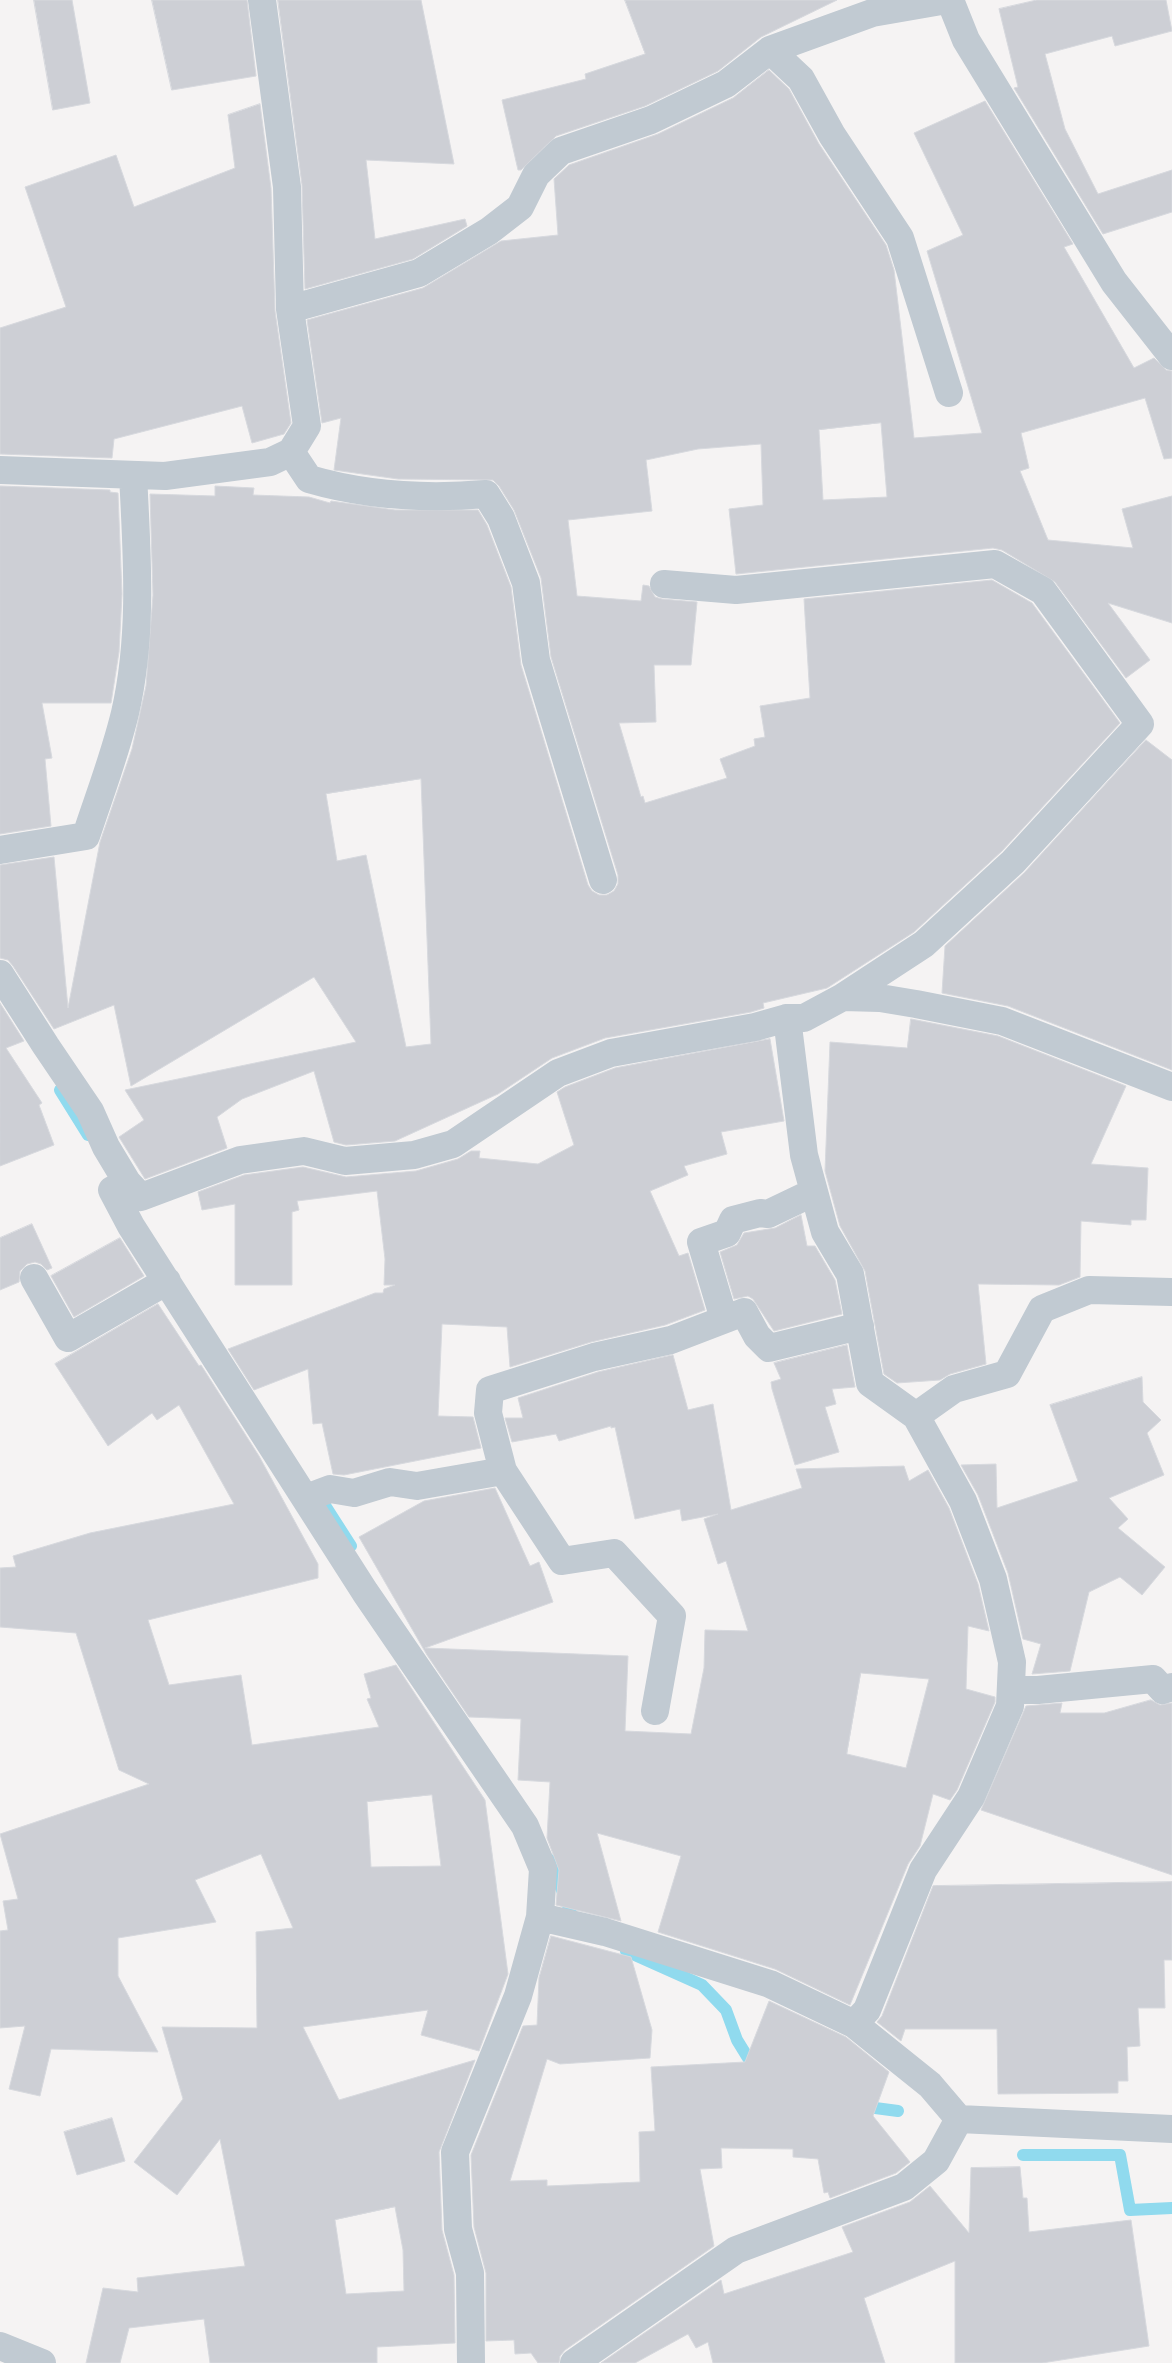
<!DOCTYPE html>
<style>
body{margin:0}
canvas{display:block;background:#f5f3f3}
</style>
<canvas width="1172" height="2363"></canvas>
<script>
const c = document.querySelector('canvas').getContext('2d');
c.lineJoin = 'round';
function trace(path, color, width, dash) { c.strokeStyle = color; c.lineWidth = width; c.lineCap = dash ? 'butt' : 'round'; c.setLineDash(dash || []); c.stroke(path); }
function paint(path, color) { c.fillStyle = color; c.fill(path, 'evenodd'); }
const stream = new Path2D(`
 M60 1090 88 1135
 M317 1493 351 1546
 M550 1860 573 1918
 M626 1951 702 1985 726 2010 737 2040 753 2066 758 2068
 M860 2106 898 2111
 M1023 2155H1120L1130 2210 1172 2208`);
const building = new Path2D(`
 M34 0H72L90 103 53 110Z
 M152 0H247L256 76 172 90Z
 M278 0H421L454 164 366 160 375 239 465 219 467 226 413 259 305 289 302 185Z
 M625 0H837L761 37 718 71 645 106 556 136 521 170H518L502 100 586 79 585 74 645 54Z
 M1037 0H1166L1172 31 1115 46 1112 36 1045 54 1065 129 1098 194 1172 170V212L1103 234 1014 88 1018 87 999 9Z
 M769 70 789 89 819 144 886 245 894 270 914 438 982 433 927 251 963 235 914 133 985 101 1073 244 1064 247 1134 368 1154 358 1166 370 1172 371V458L1164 459 1145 398 1021 433 1029 468 1020 471 1048 540 1133 548 1122 509 1172 496V623L1108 603 1150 660 1126 678 1055 582 1002 550 993 548 736 574 729 509 763 505 761 444 698 449 646 460 652 511 568 520 577 596 641 601 643 585 649 586 655 597 662 599 697 602 691 665H654L656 722 619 723 641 797 643 796 645 803 727 778 720 759 755 746 754 739 765 737 760 706 810 698 804 599 992 580 1032 603 1120 723 1002 851 914 932 827 988 763 1003 764 1008 751 1012 605 1038 552 1058 498 1094 395 1141 346 1145 334 1142 314 1071 242 1099 217 1117 227 1148 145 1179 119 1137 144 1120 125 1090 356 1042 314 977 131 1086 114 1005 54 1029 13 966 8 960 0 958V865L54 857 68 1008 100 842 132 749 146 686 153 595 150 494 215 496V486L254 488 253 495 309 497 330 503 331 501 395 510H478L487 525 511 587 521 665 588 885 592 891 599 895H607L614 891 618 884V875L551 657 541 578 514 510 499 486 493 480 398 479 334 470 341 418 322 423 307 320 423 288 501 241 558 235 554 179 569 165 658 134 733 98ZM881 423 887 497 823 500 819 430ZM421 779 431 1044 406 1047 366 855 337 861 326 794Z
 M260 104 271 188 275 311 291 423 284 434 252 443 242 406 114 439 112 458 0 454V328L66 307 25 187 116 155 134 207 235 168 228 115Z
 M0 486 110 490V492L118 493 122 594 119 652 111 703H42L52 758 45 759 51 826 0 834Z
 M1146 740 1172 760V1070L1008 1006 942 993 945 946 1024 873Z
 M0 1003 24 1041 6 1048 42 1103 39 1105 54 1145 0 1166Z
 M911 1019 998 1036 1126 1086 1091 1164 1148 1168 1146 1220H1131V1225L1081 1221 1080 1277 1059 1285 978 1284 986 1364 950 1374 940 1380 897 1383 884 1374 865 1271 840 1226 825 1171 830 1042 907 1048Z
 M770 1039 784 1121 721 1132 727 1154 684 1166 688 1175 650 1191 679 1256 688 1253 705 1310 665 1325 591 1342 510 1367 507 1327 442 1324 438 1416 473 1417 481 1448 344 1475 333 1474 322 1423 313 1424 308 1369 254 1390 228 1349 375 1293H383L384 1289 395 1285H384L385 1259 377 1191 297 1201 299 1210 292 1212V1285H235V1204L202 1210 198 1192 244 1175 303 1167 346 1177 416 1171 458 1159 471 1151H480L479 1158 538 1164 574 1145 557 1092 565 1087 615 1068Z
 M801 1215 807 1246H815L835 1280 842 1314 774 1331 753 1299 748 1296 734 1299 720 1252 737 1245 744 1233 775 1228Z
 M32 1224 52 1268 47 1270 41 1264 35 1262 27 1264 20 1271 19 1282 0 1290V1238Z
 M120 1238 144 1276 74 1317 51 1276Z
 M158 1304 199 1366 201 1365 259 1456 318 1564V1578L148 1620 169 1685 241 1675 252 1745 379 1727 367 1699 371 1698 364 1674 396 1665 485 1800 508 1974 479 2051 421 2035 428 2010 303 2027 339 2100 475 2060 439 2152 442 2230 454 2275 455 2343 377 2347V2363H210L204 2319 129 2328 120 2363H86L103 2288 138 2292 137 2278 245 2266 220 2139 177 2195 134 2162 183 2099 162 2027 257 2028 256 1932 293 1928 261 1854 195 1880 216 1922 118 1938V1976L158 2052 51 2049 40 2096 9 2089 25 2026 0 2028V1931L8 1930 3 1901 18 1899 0 1834 149 1784 119 1770 76 1633 0 1627V1568L16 1567 13 1556 90 1533 234 1504 179 1405 157 1420 152 1413 108 1446 55 1364ZM432 1795 441 1866 371 1867 367 1802ZM395 2207 403 2250 404 2291 346 2294 335 2220Z
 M847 1345 855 1387 832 1389 836 1404 825 1407 839 1452 795 1465 772 1389 771 1382 781 1379 774 1363Z
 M673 1355 688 1410 713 1404 731 1510 802 1488 796 1469 904 1466 909 1481 928 1470 949 1508 978 1584 989 1631 968 1626 966 1689 995 1697V1702L957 1790 950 1800 933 1794 920 1846 908 1864 850 2005 775 1969 658 1932 681 1856 597 1833 621 1921 556 1905 559 1870 547 1838 550 1782 518 1780 521 1719 469 1717 427 1655 359 1537 424 1501 495 1488 530 1566 539 1562 553 1602 425 1648 628 1656 625 1731 691 1734 704 1668 705 1630 748 1631 726 1561 718 1564 704 1519 718 1514 682 1521 680 1509 635 1519 615 1427 611 1428V1426L559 1441 556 1434 512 1442 505 1418H523L518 1398 598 1372ZM861 1673 929 1679 906 1768 847 1754Z
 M1142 1377 1143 1402 1161 1420 1147 1433 1164 1475 1109 1498 1128 1519 1118 1528 1165 1567 1142 1595 1120 1577 1089 1592 1070 1671 1032 1674 1041 1644 1023 1639 1008 1573 978 1495 961 1465 996 1464 997 1508 1078 1481 1050 1405Z
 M1151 1700 1160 1705 1172 1703V1875L981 1810 1026 1706 1062 1703 1060 1713H1104Z
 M1172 1882V1960H1164L1165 2008H1138L1140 2046 1127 2047 1128 2081H1118V2093L998 2094 997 2029H905L901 2041 877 2022 882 2016 933 1886Z
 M551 1936 631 1957 652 2030 650 2058 560 2064 547 2059 510 2181 547 2180V2186L640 2182 639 2132 655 2131 651 2067 745 2062 769 2001 846 2037 889 2072 873 2116 910 2162 896 2173 830 2198 828 2192 824 2193 818 2159 793 2157V2149L721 2148 722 2168 700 2169 714 2246 565 2350 560 2356 559 2363H538L531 2353 515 2354 514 2340 486 2341V2273L474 2227 471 2155 523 2026 537 2025 539 1978Z
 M112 2118 125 2161 77 2175 64 2132Z
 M1020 2167 1023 2198H1027L1029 2232 1131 2220 1149 2346 1042 2363H955V2261L864 2298 885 2363H713L708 2342 696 2348 688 2334 635 2363H601L721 2280 724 2294 853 2252 842 2227 910 2202 930 2186 969 2233 971 2168Z`);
const street = new Path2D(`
 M950 0 966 40 1114 282 1172 356
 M770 50 801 79 832 135 900 238 949 393
 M290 309 419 273 489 231 520 207 536 175 561 151 651 120 726 84 770 50 872 13 947 0
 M291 452 309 479C367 496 426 499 486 494L501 518 526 583 536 660 603 880
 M0 470 165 476 270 462 291 452 307 426 290 309 287 187 262 0
 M664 584 736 590 995 564 1043 591 1140 724 1013 862 924 944 843 997
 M0 850 86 836C99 796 115 755 125 713 143 635 137 554 133 475
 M0 974 46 1046 90 1111 106 1147 127 1182 141 1197 240 1160 304 1151 345 1161 414 1155 453 1144 558 1073 611 1053 755 1027 787 1018H804L843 997 880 998 916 1004 1002 1021 1172 1087
 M127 1182 112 1190 131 1226 365 1592 525 1826 543 1869 540 1917 605 1932 770 1984 854 2024 867 2010 923 1870 971 1797 1010 1706 1012 1662 993 1579 963 1501 916 1416 870 1383 850 1274 825 1232 804 1155 787 1018
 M34 1278 68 1338 167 1281
 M724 1319 701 1242 727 1233 733 1220 760 1213 768 1214 814 1192
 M916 1416 954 1389 1007 1374 1042 1309 1089 1290 1172 1292
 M503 1471 488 1413 490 1390 594 1357 671 1340 744 1312 757 1336 769 1348 860 1326
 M306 1498 330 1489 354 1493 390 1482 417 1486 503 1471 562 1561 614 1553 672 1616 655 1711
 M1011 1690H1038L1153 1679 1163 1690 1172 1687
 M959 2119 1172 2129
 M0 2346 42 2363
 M471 2363 470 2273 458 2229 455 2152 518 1996 540 1917
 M574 2363 736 2250 904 2187 936 2161 959 2119 930 2085 854 2024`);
trace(stream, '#90daee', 12);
paint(building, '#cdcfd5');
trace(building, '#d7d9de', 1);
trace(street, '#c1cad2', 28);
</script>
